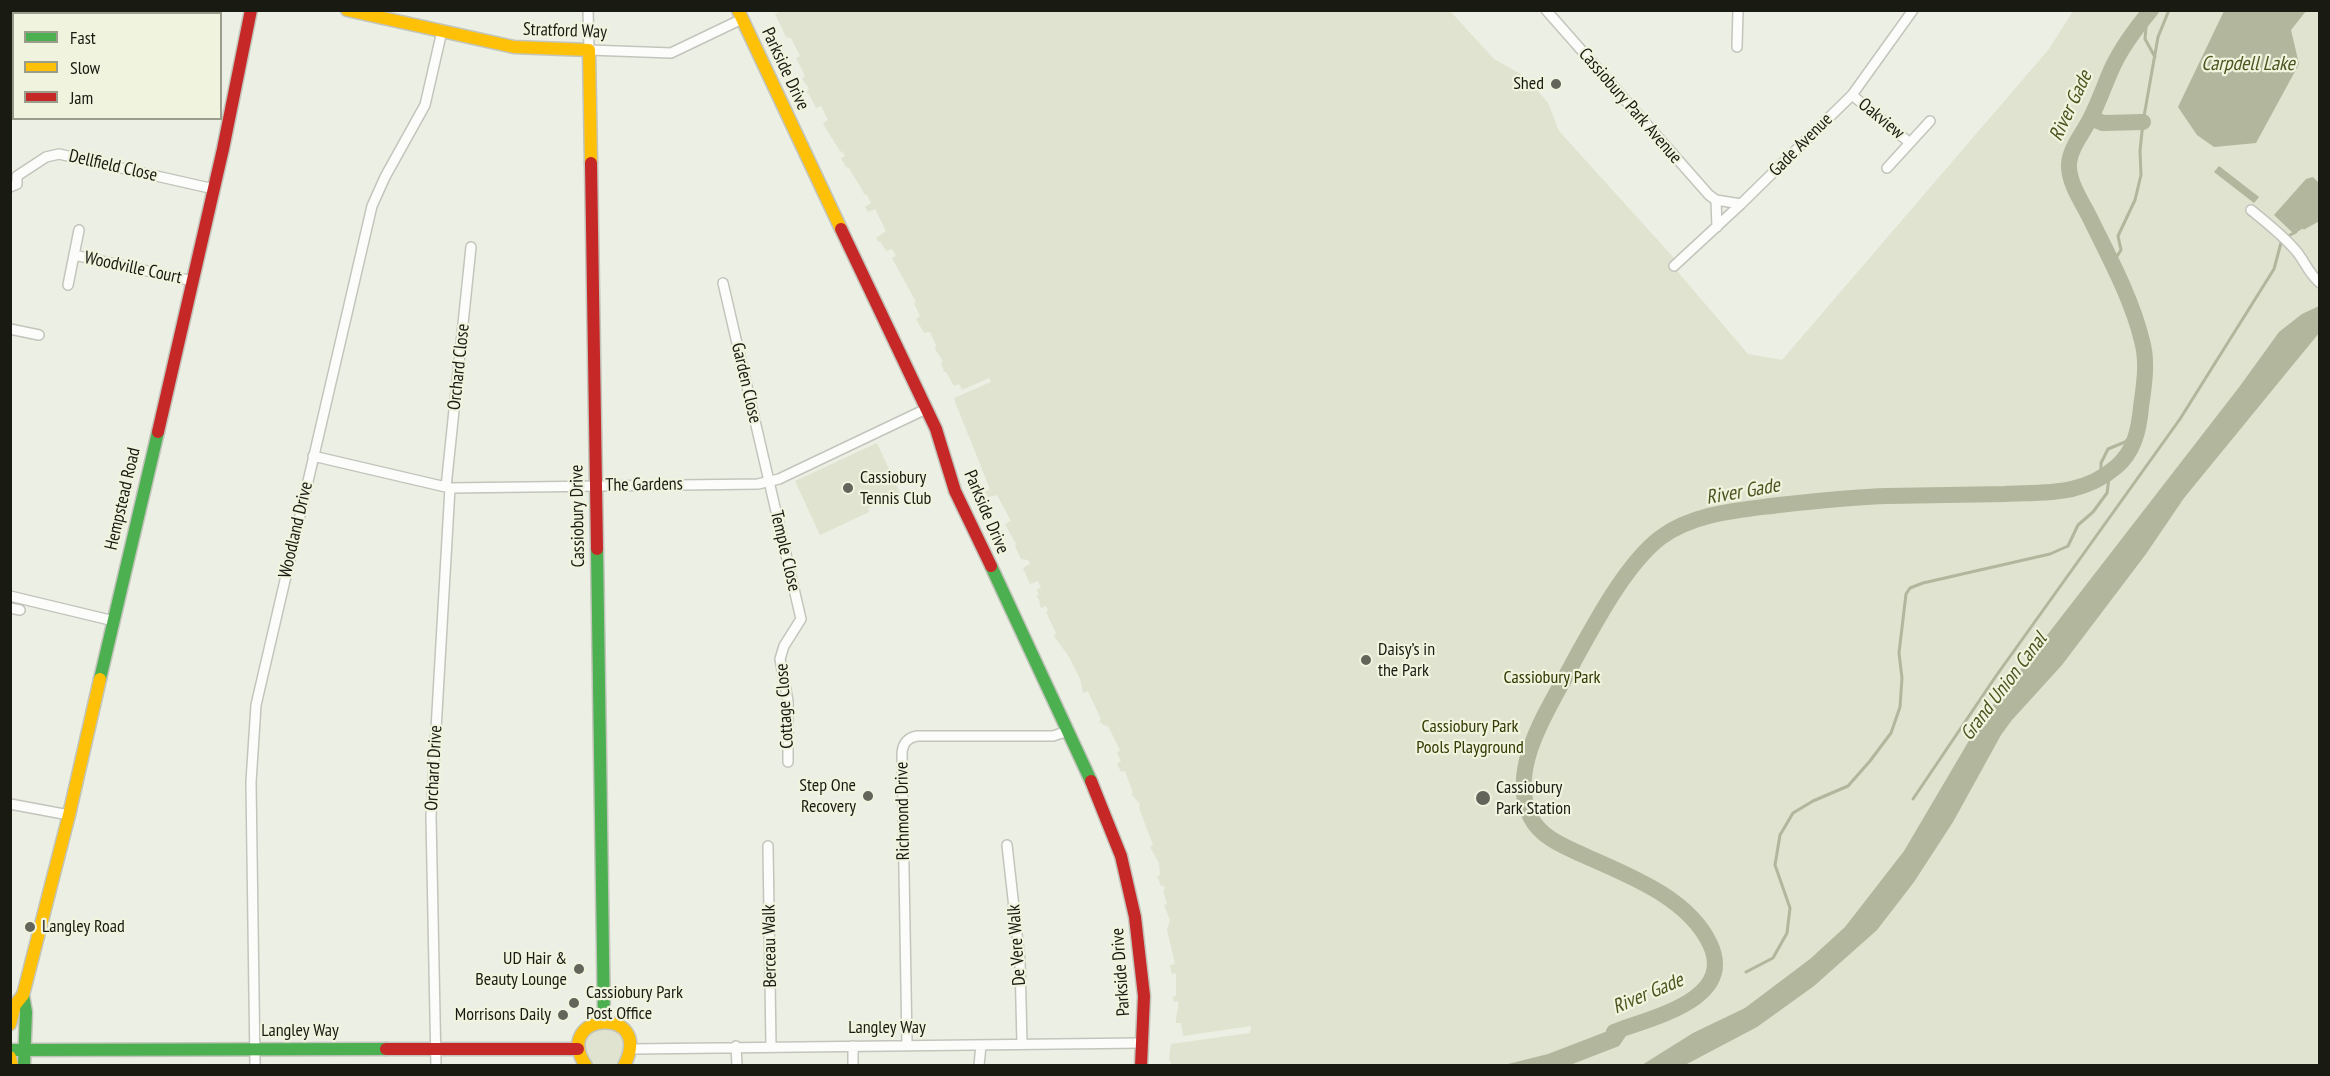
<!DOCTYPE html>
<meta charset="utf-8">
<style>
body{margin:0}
#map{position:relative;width:2330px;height:1076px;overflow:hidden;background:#ecefe3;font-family:"PT Sans Narrow",sans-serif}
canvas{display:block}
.frame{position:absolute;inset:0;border:12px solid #191a12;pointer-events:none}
.legend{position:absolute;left:12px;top:12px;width:210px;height:108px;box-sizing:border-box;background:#f0f4de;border:2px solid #9a9d8c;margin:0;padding:8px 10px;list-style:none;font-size:18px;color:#191a12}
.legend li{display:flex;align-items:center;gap:12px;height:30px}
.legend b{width:30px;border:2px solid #9a9d8c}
</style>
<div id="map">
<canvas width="2330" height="1076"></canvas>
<div class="frame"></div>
<ul class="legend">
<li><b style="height:8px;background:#4caf50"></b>Fast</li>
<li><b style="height:8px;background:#ffc107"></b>Slow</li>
<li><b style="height:8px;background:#c62828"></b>Jam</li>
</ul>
</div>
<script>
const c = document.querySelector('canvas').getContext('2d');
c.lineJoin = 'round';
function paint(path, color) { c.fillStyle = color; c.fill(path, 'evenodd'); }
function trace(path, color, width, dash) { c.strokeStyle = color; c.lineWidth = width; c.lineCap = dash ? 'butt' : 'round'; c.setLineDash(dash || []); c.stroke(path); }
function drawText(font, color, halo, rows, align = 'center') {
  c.font = font + ' "PT Sans Narrow",sans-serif'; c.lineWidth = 4.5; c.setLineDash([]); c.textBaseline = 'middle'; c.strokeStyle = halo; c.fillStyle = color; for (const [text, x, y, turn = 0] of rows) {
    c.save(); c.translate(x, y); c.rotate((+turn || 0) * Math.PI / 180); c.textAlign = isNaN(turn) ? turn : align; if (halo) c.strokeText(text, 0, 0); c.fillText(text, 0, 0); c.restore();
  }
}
const green = new Path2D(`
 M783 10 1450 11 1494 59 1526 77 1548 103 1559 131 1674 258 1677 271 1748 354 1782 360 2049 49 2073 11H2319V1065H1172L1169 1059 1171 1044 1250 1033 1251 1026 1183 1036 1181 1023H1176C1175 1015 1180 1009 1178 1001L1174 1002 1173 997 1176 996V973L1172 974 1170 965 1175 964 1167 930 1170 920 1164 905 1167 904 1163 891 1165 890 1164 886H1161L1157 876 1160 875 1159 863 1150 847 1153 845 1139 808 1140 804 1131 794 1133 793 1125 771 1121 772 1117 764 1121 761 1117 753 1120 750 1108 726 1103 725 1101 722 1098 723 1101 719C1097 710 1093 702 1088 691L1083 693 1080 679 1069 657 1054 636 1056 633 1046 612 1048 610 1046 606 1041 608 1039 602 1040 601 1036 596 1039 595 1037 590 1041 587 1038 581 1030 584 1023 568 1030 564 1028 560 1021 559 1015 546 1016 544 1005 524 1011 521 997 495 988 497 985 492 990 489 955 402 954 398 991 382 989 378 962 390 959 384 954 386 946 372H944L941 362 943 361 935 349 936 345 930 332 924 333 916 319 920 316 914 303 916 302 892 258 896 256 892 249 886 251 880 241 878 242 876 238 886 231 875 209 868 212 865 207 871 203 867 195 864 194C860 184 854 178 849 168L846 167 841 158 845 156 842 151 840 152C835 141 828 134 823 123L828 120 821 106 816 108 809 94 807 93 809 88 802 79 805 76 796 58 800 56 791 38 786 37 775 14Z
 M877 443 901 495 895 498 894 496 868 508 869 512 820 535 795 481Z
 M585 1047a20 20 0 1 1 40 0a20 20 0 1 1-40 0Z`);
const water = new Path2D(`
 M2224 11H2306L2291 30 2299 64 2256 143 2214 147 2197 135 2178 107Z
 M2219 166 2259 197 2254 203 2214 172Z
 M2313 177 2319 183V218L2294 234 2274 215 2306 179Z
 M2319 306V333L2184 498 2146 554 2062 665 2012 720 2001 735 1953 822 1914 882 1877 930 1814 986 1757 1027 1685 1065H1642L1693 1033 1745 1008 1810 959 1845 927 1904 851 1977 727 1993 705 2240 386 2279 332 2302 314Z
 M1634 1024 1619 1046 1570 1065H1504L1548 1054 1613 1029Z`);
const stream = new Path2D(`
 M2147 15 2145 39 2155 57
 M2304 228 2320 219
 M2112 264 2121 250 2118 236 2135 200 2141 175 2140 151 2143 122 2158 37 2169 10
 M2101 477V463L2108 449 2125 442 2137 432
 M1913 799 1996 676 2180 419 2274 269 2282 239 2296 232
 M1746 972 1773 958 1787 933 1790 908 1775 865 1780 835 1793 813 1813 801 1848 786 1870 761 1891 733 1900 707 1902 678 1899 653 1906 594 1910 588 1923 583 2050 554 2068 546 2078 525 2093 512 2107 493 2110 471`);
const river = new Path2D(`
 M2091 118 2103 123 2143 122
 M1614 1032C1652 1017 1736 1000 1710 944 1688 897 1627 875 1583 855 1563 846 1540 837 1530 816 1507 766 1552 704 1574 661 1595 623 1626 564 1660 538 1693 513 1740 510 1779 505 1815 501 1852 497 1888 496 1927 495 1966 495 2005 494 2046 492 2082 496 2116 467 2134 452 2139 430 2141 407 2144 386 2148 362 2142 341 2132 299 2109 257 2090 218 2082 202 2068 182 2069 164 2070 148 2083 133 2090 119 2099 102 2105 83 2113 66 2123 45 2136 28 2151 10`);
const street = new Path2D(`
 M588 10 589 50 671 53 742 19
 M1546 10 1709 195 1716 200 1741 204
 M1737 47 1738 10
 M1852 95 1910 143
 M1887 168 1930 121
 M17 176 46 157 59 154 214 189
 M10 187 17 184V176
 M1716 200 1717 227
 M2251 210C2267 223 2284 236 2297 252 2305 262 2309 274 2320 283
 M74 255 193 281
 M1674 266 1741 204 1852 95 1913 10
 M723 283 801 619 784 646 780 659 788 701V762
 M68 285 79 230
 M10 329 39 335
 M313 456 450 488 758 484 779 479 926 409
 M446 487 471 247
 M10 596 114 621
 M10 608 20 610
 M10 804 69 815
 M1007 845 1020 961 1022 1044
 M768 846 771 1047
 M907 1045 902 753C903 743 907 738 917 736H1053L1068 731
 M736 1046 737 1066
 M853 1046V1066
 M632 1049 1142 1043
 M255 1066 251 782 256 705 372 206 385 177 425 105 442 31
 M436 1066 431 816 450 488
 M979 1066 981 1045`);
const fast = new Path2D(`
 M597 549 604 1021
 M991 566 1091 781
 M100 679 158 432
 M23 995 26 1012 24 1066
 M10 1050 386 1049`);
const slow = new Path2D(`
 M347 10 514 47 589 50 591 163
 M738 10 841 229
 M10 1024 15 1005 23 995 69 815 100 679
 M10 1057 12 1066
 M586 1066C550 1012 656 1004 624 1066`);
const jam = new Path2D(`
 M591 163 597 549
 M841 229 936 429 955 491 991 566
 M158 432 223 149 251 10
 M1091 781 1121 856 1135 917 1144 996 1141 1066
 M386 1049H578`);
const markers = [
 [1556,84,6,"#63655b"],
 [848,488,6,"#63655b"],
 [1366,660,6,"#63655b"],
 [868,796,6,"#63655b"],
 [1483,798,8,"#63655b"],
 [30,927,6,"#63655b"],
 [579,969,6,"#63655b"],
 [574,1003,6,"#63655b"],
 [563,1015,6,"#63655b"]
];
const streetNames = [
 ["Stratford Way",565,31,2],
 ["Parkside Drive",785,69,65],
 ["Cassiobury Park Avenue",1630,106,49],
 ["Oakview",1881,119,39],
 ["Gade Avenue",1801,145,-45],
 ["Dellfield Close",113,166,13],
 ["Woodville Court",133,268,12],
 ["Orchard Close",459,367,-84],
 ["Garden Close",746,383,77],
 ["The Gardens",644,485,-1],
 ["Hempstead Road",123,499,-77],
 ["Parkside Drive",986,512,67],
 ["Cassiobury Drive",578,516,-91],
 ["Woodland Drive",296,530,-77],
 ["Temple Close",785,551,77],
 ["Cottage Close",785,706,-94],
 ["Orchard Drive",434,768,-87],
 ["Richmond Drive",903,811,-91],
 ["De Vere Walk",1017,945,-94],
 ["Berceau Walk",770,946,-91],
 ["Parkside Drive",1121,972,-94],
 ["Langley Way",887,1028],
 ["Langley Way",300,1031]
];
const poiNames = [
 ["Shed",1544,84,"right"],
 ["Cassiobury",860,478],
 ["Tennis Club",860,499],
 ["Daisy’s in",1378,650],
 ["the Park",1378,671],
 ["Step One",856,786,"right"],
 ["Recovery",856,807,"right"],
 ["Cassiobury",1496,788],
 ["Park Station",1496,809],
 ["Langley Road",42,927],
 ["UD Hair &",567,959,"right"],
 ["Beauty Lounge",567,980,"right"],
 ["Cassiobury Park",586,993],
 ["Post Office",586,1014],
 ["Morrisons Daily",551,1015,"right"]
];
const parkNames = [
 ["Cassiobury Park",1552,678],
 ["Cassiobury Park",1470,727],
 ["Pools Playground",1470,748]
];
const waterNames = [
 ["Carpdell Lake",2248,64],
 ["River Gade",2071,106,-65],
 ["River Gade",1743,492,-10],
 ["Grand Union Canal",2004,687,-53],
 ["River Gade",1648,994,-23]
];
paint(green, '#dfe3cf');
paint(water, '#b2b69c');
trace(stream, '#b2b69c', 3);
trace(river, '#b2b69c', 16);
trace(street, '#c3c5bc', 12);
trace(fast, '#c3c5bc', 15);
trace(slow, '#c3c5bc', 15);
trace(jam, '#c3c5bc', 15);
trace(street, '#fcfdfb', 9);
trace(fast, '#4caf50', 12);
trace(slow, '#ffc107', 12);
trace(jam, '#c62828', 12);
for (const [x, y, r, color] of markers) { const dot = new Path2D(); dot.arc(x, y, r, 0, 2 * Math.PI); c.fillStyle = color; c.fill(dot); trace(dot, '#f0f4de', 2); }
drawText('18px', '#191a12', '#f0f4de', streetNames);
drawText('18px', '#191a12', '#f0f4de', poiNames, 'left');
drawText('18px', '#333800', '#f0f4de', parkNames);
drawText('italic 20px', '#4e541f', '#f0f4de', waterNames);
</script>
